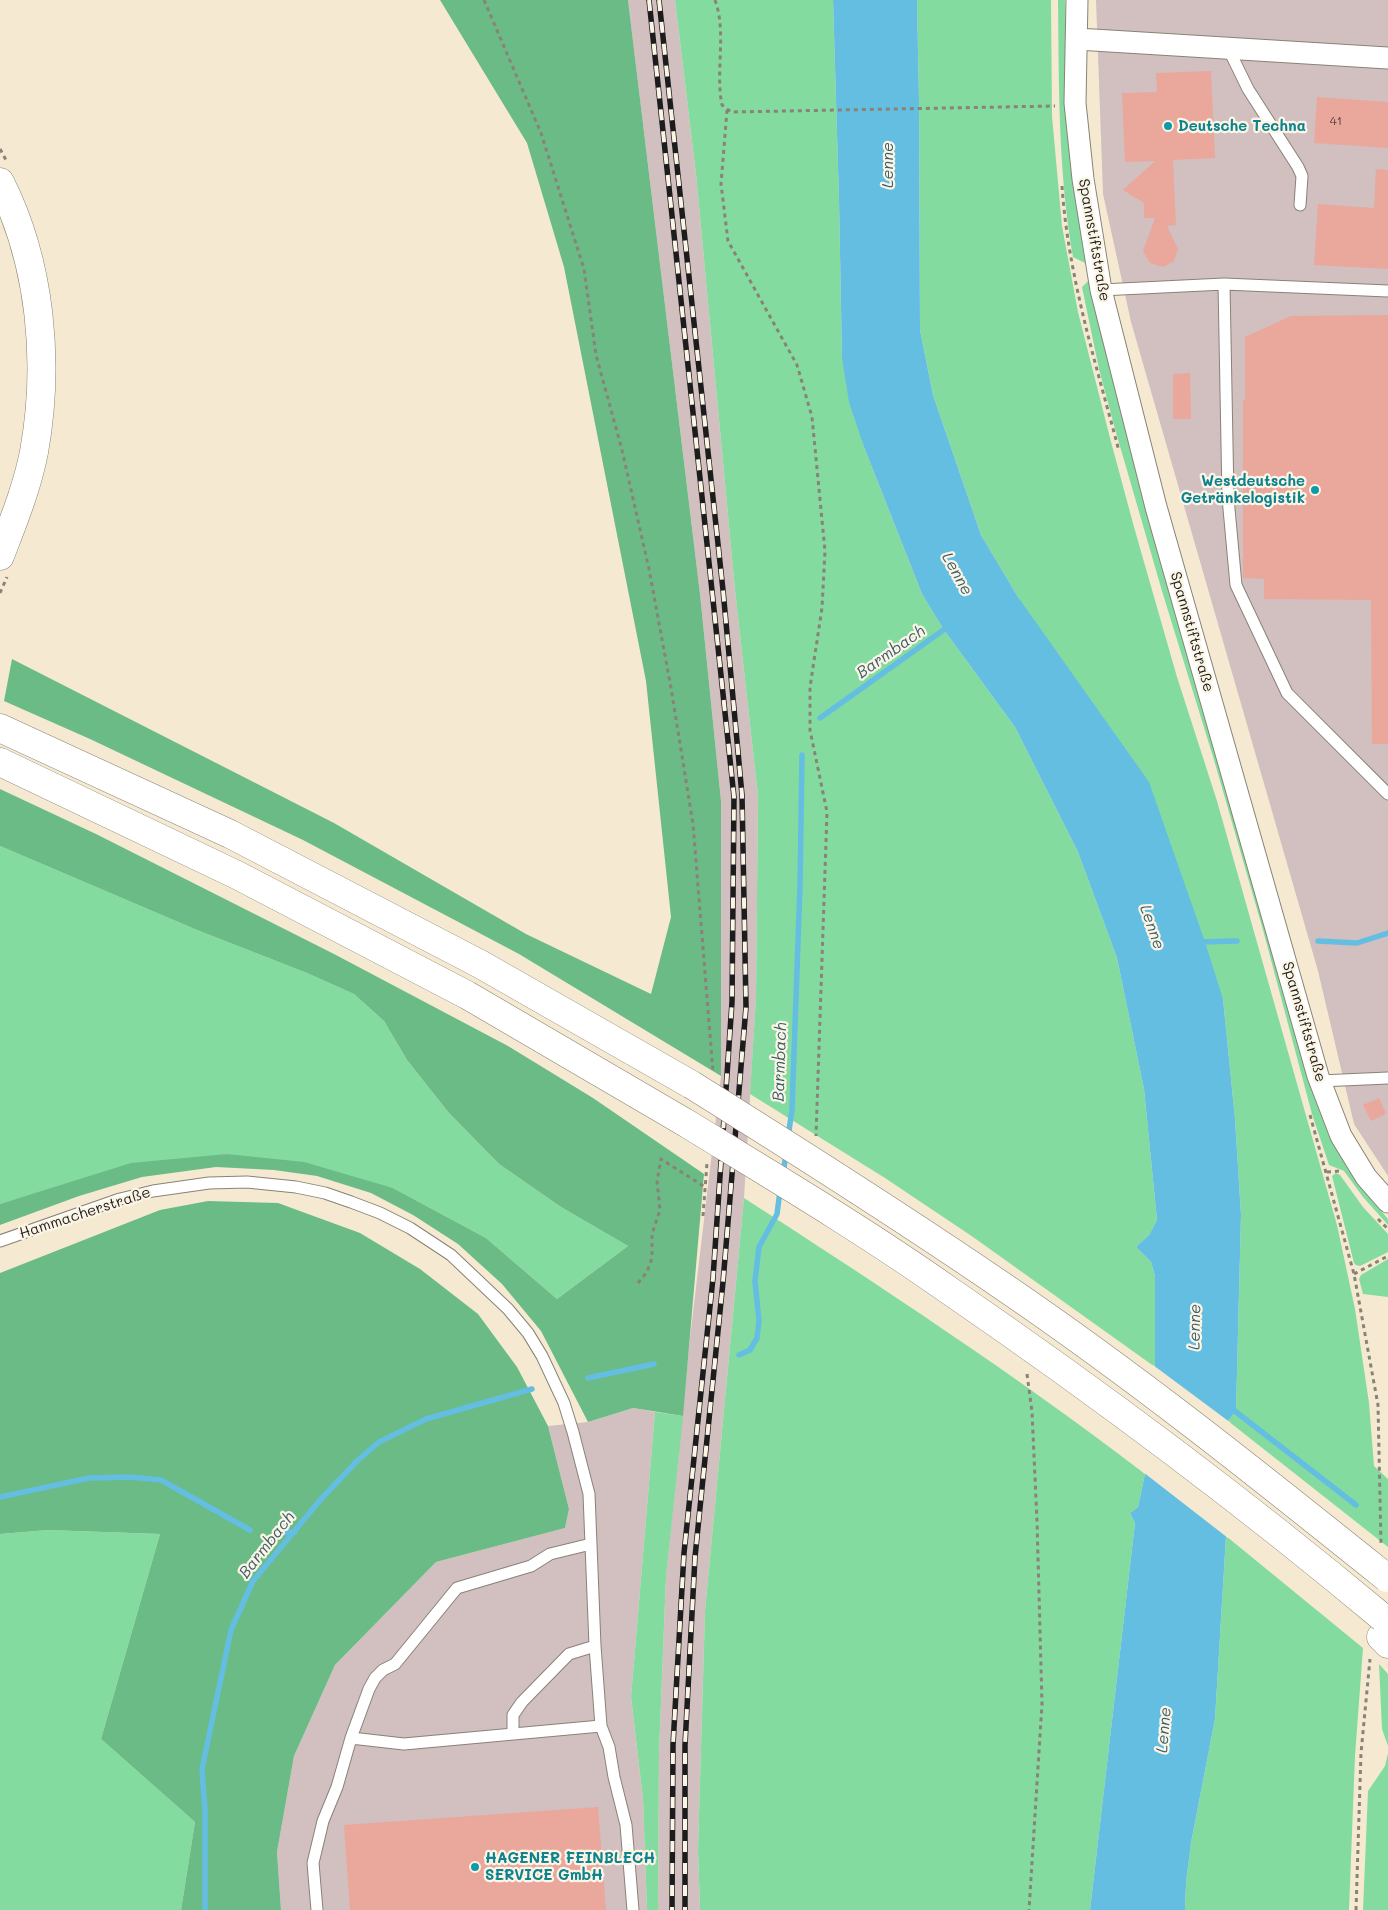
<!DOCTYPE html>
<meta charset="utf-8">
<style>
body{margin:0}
canvas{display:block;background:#f5ead1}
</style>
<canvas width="1388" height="1910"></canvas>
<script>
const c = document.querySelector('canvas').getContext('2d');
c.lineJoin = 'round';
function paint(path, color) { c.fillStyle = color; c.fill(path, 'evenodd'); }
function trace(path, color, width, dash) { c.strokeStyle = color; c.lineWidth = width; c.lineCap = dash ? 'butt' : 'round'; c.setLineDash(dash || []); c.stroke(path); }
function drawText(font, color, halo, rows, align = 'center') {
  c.font = font + ' Mali,sans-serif'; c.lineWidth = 4.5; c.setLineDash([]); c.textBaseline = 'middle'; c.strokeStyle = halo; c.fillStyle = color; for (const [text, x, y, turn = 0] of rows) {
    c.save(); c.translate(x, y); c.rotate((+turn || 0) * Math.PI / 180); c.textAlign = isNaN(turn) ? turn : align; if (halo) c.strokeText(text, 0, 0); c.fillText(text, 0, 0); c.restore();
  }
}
const industrial = new Path2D(`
 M628 0H675L696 174 735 590 758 796 756 998 744 1198 705 1611 698 1849 700 1910H658L659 1753 666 1577 690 1338 721 1076V801L700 594Z
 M1096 0H1388V1176L1354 1124 1318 971 1131 322 1103 194Z
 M633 1408 655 1412 631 1697 643 1799 647 1910H281L277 1852 294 1756 335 1665 436 1562 565 1528 569 1509 548 1426 588 1422Z`);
const green = new Path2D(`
 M675 0H833L839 200 842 359 864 447 922 594 944 630 1015 727 1078 852 1117 958 1144 1089 1157 1220 1149 1235 1136 1247 1151 1262 1155 1276V1367L973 1237 885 1178 750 1094 756 998 758 796 735 590 696 174Z
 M917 0H1051L1052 116 1062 226 1078 312 1110 438 1134 527 1177 677 1217 801 1337 1225 1355 1309 1369 1403 1374 1466 1388 1479V1547L1228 1421 1236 1411 1241 1215 1235 1119 1223 999 1018 597 981 535 933 395 920 330 919 100Z
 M1058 0H1065L1068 96 1087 264 1073 257C1058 172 1059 85 1058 0Z
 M1089 280C1109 374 1136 467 1163 559 1223 769 1292 976 1358 1183L1388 1219V1225L1363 1197 1344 1171 1329 1165 1312 1114 1263 930 1214 760 1162 591 1115 429 1099 369 1083 292 1082 287Z
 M0 846 197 930 307 973 354 994 384 1021 407 1060 449 1113 499 1164 561 1207 628 1246 557 1299 486 1238 393 1188 227 1154 54 1188 0 1204Z
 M1336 1173 1340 1175 1363 1207 1388 1234V1252L1360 1266 1356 1265 1354 1263 1332 1176Z
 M744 1198C880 1286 1016 1375 1145 1474L1138 1507 1130 1513 1135 1523 1090 1910H700L698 1849 705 1611Z
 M1388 1259V1297L1363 1294 1359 1279 1361 1275Z
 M655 1412 683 1416 666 1577 659 1753 658 1910H647L643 1799 631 1697Z
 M48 1530 160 1534 101 1739 195 1822 181 1910H0V1534Z
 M1226 1536 1363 1648 1355 1756 1349 1910H1185L1186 1883 1191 1843 1215 1719Z
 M1379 1664 1388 1674V1746L1382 1729Z
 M1388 1753V1910H1363L1368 1791 1385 1766Z`);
const forest = new Path2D(`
 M440 0H628L700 594 721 801V1076L519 954 303 840 90 739 4 701 12 659 334 823 526 934 651 994 671 917 646 681 564 267 527 143Z
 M0 789 96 834 334 954 508 1046 593 1098 704 1174 683 1416 633 1408 588 1422 541 1331 502 1284 458 1244 413 1215 371 1193 317 1176 274 1170 216 1167 142 1177 79 1196 0 1225V1204L131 1163 227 1154 304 1162 393 1188 486 1238 557 1299 628 1246 561 1207 499 1164 449 1113 407 1060 384 1021 354 994 307 973 197 930 0 846Z
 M208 1201 278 1203 360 1233 420 1269 478 1314 517 1367 548 1426 569 1509 565 1528 436 1562 335 1665 294 1756 277 1852 281 1910H181L195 1822 101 1739 160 1534 48 1530 0 1534V1273L160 1210Z`);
const water = new Path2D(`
 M833 0H917L919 100 920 330 933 395 981 535 1018 597 1149 782 1205 942 1223 999 1235 1119 1241 1215 1236 1411 1228 1421 1226 1536 1215 1719 1191 1843 1186 1883 1185 1910H1090L1135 1523 1130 1513 1138 1507 1145 1474 1155 1367V1276L1151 1262 1136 1247 1149 1235 1157 1220 1144 1089 1117 958 1078 852 1015 727 944 630 922 594 864 447 849 402 842 359 839 200Z`);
const pier = new Path2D(`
 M1153 1365 1231 1423 1228 1538 1143 1472Z`);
const stream = new Path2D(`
 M820 718 949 626
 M1318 941 1357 943 1388 933
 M1200 942 1237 941
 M788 1137 792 1110 800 886 802 755
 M783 1174 786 1154
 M739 1355 750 1350 757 1338 759 1321 755 1281 759 1247 777 1214 780 1191
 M588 1378 654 1364
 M1231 1408 1356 1505
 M0 1497 89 1478 130 1477 161 1480 250 1530
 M277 1533 295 1532
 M205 1910V1810L202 1769 231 1630 253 1581 321 1499 358 1460 379 1442 426 1419 532 1389`);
const building = new Path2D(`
 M1211 71 1215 158 1173 160 1176 225 1167 226 1178 249 1174 261 1163 267 1150 263 1143 251 1155 218H1144V203L1123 190 1155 161 1125 162 1122 93 1157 92 1156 73Z
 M1317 97 1388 102V148L1314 143Z
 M1376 169 1388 170V269L1314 265 1318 204 1374 208Z
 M1388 315V744H1372L1371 600 1264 599V579L1243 578V400L1245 401V337L1291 316Z
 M1190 373 1191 419H1173V374Z
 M1379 1098 1386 1114 1371 1121 1363 1105Z
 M598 1807 606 1910H350L344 1825Z`);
const path = new Path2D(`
 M484 0 541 133 584 269 596 355 622 450 649 569 671 688 693 824 713 1072
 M715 0C727 33 715 71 722 105L731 112 1055 106
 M727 110 721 184 728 241 797 365 812 417 825 551 822 608 810 687V730L827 812 816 1136
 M0 149 6 160
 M1062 186C1068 276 1096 364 1119 451
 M0 593 7 577
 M1310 1115 1354 1274 1378 1405 1381 1545
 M1327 1172 1340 1171
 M703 1216 707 1163
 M1378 1219 1388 1229
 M1354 1274 1388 1256
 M638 1283 647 1272 652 1258V1234L660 1210 657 1181 661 1159 705 1187
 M1027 1374 1032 1412 1037 1521 1042 1704 1029 1910
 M1356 1910 1361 1753 1370 1659`);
const lane = new Path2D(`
 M1228 48 1248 89 1298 167 1302 176 1300 205
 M1224 284 1228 498 1236 585 1287 693 1388 794
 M1101 290 1224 284 1388 291
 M1320 1081 1388 1078
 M0 1241 120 1199 153 1191 209 1183 247 1182 296 1187 325 1193 351 1202 380 1213 410 1228 451 1255 508 1309 528 1333 542 1356 564 1403 573 1432 589 1494 595 1646 601 1726 609 1747 614 1777 626 1825 633 1910
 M513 1734V1715L522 1702 569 1654 595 1646
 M351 1738 404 1744 601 1726
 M317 1910 313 1863 323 1821 337 1787 351 1738 369 1689 375 1678 383 1670 395 1664 457 1588 531 1566 550 1554 591 1544`);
const street = new Path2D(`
 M1077 0 1075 103 1083 179 1101 290 1156 507 1318 1076 1341 1136 1366 1177 1388 1202
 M1077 39 1388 58`);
const secondary = new Path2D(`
 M0 182C41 263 50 363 34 452 27 488 13 522 0 556`);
const highway = new Path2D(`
 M0 728 230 834 480 964 692 1085
 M0 762 237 875 467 995 686 1123
 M1381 1637 1388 1644`);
const rail = new Path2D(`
 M649 0 734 797 732 1002 713 1278 684 1553 673 1745 672 1910
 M659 0 723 590 742 795 746 1007 723 1282 695 1557 685 1745V1910`);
const highwayBridge = new Path2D(`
 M692 1085C796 1150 900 1216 1001 1285 1135 1376 1261 1477 1387 1578
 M686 1123C774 1177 863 1230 947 1289 1097 1392 1243 1501 1383 1618`);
const markers = [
 [1168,126,5,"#0f9aa8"],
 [1315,490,5,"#0f9aa8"],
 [475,1867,5,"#0f9aa8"]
];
const numberNames = [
 ["41",1336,121]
];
const cultureNames = [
 ["Deutsche Techna",1178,126],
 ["Westdeutsche",1305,481,"right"],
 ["Getränkelogistik",1305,498,"right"],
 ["HAGENER FEINBLECH",485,1858],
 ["SERVICE GmbH",485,1875]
];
const streetNames = [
 ["Spannstiftstraße",1094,240,80],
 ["Spannstiftstraße",1192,632,74],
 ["Spannstiftstraße",1304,1022,74],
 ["Hammacherstraße",85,1213,-18]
];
const waterNames = [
 ["Lenne",888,165,-90],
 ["Lenne",957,574,61],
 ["Barmbach",891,652,-35],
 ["Lenne",1152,927,71],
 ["Barmbach",780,1062,-88],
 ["Lenne",1195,1327,-89],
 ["Barmbach",267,1545,-52],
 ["Lenne",1164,1730,-85]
];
paint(industrial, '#d2bfc0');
paint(green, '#84dba0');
paint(forest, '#6bbb86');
paint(water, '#64bee2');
paint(pier, '#f5ead1');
trace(stream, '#64bee2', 5.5);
paint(building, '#eaa79c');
trace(lane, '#888376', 13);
trace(street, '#888376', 23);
trace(secondary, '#888376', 29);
trace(highway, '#888376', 29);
trace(path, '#888376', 3, [4, 4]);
trace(lane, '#fff', 11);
trace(street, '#fff', 21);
trace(secondary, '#fff', 28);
trace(highway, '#fff', 28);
trace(rail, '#1c1c1c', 5.5);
trace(rail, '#fcf5e5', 4, [11]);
trace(highwayBridge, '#888376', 29, []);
trace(highwayBridge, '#fff', 28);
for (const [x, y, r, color] of markers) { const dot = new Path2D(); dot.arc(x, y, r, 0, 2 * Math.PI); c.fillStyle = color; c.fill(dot); trace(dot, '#fcf5e5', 2); }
drawText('12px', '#503f3c', null, numberNames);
drawText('bold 15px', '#0d838f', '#fcf5e5', cultureNames, 'left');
drawText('15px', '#1c1c1c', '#fcf5e5', streetNames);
drawText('italic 16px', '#395d6b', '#fcf5e5', waterNames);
</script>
